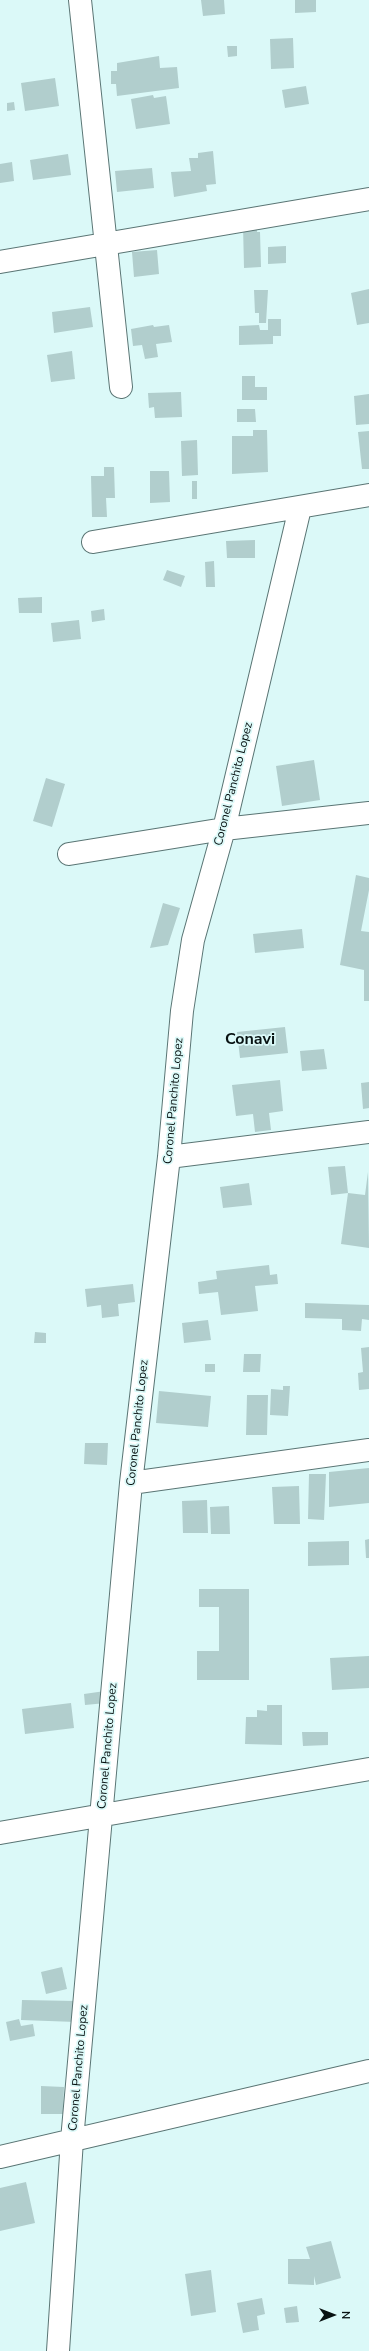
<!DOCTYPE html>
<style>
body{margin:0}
#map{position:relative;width:369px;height:2351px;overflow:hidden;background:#dbf9f8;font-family:"Nunito Sans",sans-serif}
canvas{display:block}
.north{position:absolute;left:313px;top:2295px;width:40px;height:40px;-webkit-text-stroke:3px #dbf9f8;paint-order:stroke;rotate:90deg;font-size:11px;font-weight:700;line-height:16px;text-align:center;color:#081212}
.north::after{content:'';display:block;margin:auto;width:14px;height:18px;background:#081212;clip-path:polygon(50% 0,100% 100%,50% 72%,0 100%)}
</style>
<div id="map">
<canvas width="369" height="2351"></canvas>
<div class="north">N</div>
</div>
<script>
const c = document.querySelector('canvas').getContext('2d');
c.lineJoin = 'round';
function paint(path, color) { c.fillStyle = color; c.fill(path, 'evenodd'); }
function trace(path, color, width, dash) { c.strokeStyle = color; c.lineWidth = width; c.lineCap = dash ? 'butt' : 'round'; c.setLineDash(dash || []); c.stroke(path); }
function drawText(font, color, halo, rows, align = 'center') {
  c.font = font + ' "Nunito Sans",sans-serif'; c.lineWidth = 3.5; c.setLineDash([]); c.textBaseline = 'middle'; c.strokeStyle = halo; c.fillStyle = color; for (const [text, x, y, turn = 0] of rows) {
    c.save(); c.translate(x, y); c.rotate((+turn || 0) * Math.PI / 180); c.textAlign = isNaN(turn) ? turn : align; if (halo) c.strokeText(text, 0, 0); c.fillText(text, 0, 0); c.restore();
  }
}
const building = new Path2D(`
 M201 0H224L225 14 203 16Z
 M295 0H316V12L295 13Z
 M293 38 294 68 271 69 270 39Z
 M227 46H237V56L228 57Z
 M159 56 160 68 177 67 179 88 117 96 116 84H111V71H117V63Z
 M55 78 59 106 25 111 21 83Z
 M306 86 309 104 285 108 282 90Z
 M153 95 154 98 166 96 170 124 136 129 131 99Z
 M14 102 15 110 7 111V103Z
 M213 151 216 184 206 185 207 191 174 197 171 172 191 171 189 158H198V153Z
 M68 154 71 175 33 180 30 160Z
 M12 162 14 181 0 183V164Z
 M152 168 154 188 117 192 115 171Z
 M243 225H257V232H260L261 267 244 268Z
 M286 246V263L268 264V247Z
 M157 250 159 274 134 277 132 252Z
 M369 289V323L357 325 351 293Z
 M254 290H268L266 323H259V313H255Z
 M90 307 93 327 54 333 52 312Z
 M268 319H281V336H273V344L239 345V326L259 325 260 330H268Z
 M153 325 154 327 169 325 172 342 156 344 158 357 145 359 142 345 133 346 131 329Z
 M72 351 75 379 51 382 47 355Z
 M242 376H255V387H267V400H242Z
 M181 392 182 417 155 418 154 407 149 408 148 393Z
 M369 394V424L356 425 354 396Z
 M237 409H255L256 422H237Z
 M253 430H267L268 472 232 474V436H253Z
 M369 431V469H362L358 432Z
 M197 440 198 475 182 476 181 441Z
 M104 467H114L115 498H106L107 517H92L91 476H104Z
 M150 471H169L170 502 150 503Z
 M192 481H197V499H192Z
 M255 540V558H227L226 541Z
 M214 561 215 587H206L205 562Z
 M167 570 185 576 181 587 163 580Z
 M42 597V613H19L18 598Z
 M104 609 105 620 92 622 91 611Z
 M79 620 81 639 53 642 51 623Z
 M314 760 320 800 282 806 276 766Z
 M46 778 65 784 52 827 33 821Z
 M356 875 369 878V890L361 931 369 932V1001H364V970L340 965Z
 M163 903 180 908 168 945 150 948Z
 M302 929 304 948 255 953 253 934Z
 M285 1027 288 1053 240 1058 237 1032Z
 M324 1049 327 1069 302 1071 300 1051Z
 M280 1080 283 1111 269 1113 271 1130 255 1132 253 1114 236 1116 232 1085Z
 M369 1082V1108L363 1109 361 1083Z
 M345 1166 348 1193 331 1195 328 1167Z
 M368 1172 369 1248 341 1244 348 1193 365 1195Z
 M249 1183 252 1205 223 1208 220 1187Z
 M269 1265 270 1275 277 1274 278 1284 255 1286 258 1311 221 1315 218 1292 199 1294 198 1282 217 1279 216 1271Z
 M133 1284 135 1302 118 1304 119 1316 102 1318 101 1305 87 1307 85 1289Z
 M305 1303 369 1305V1320L362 1319 361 1331 342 1330V1319L305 1318Z
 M208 1320 211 1340 184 1343 182 1323Z
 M35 1332 46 1333V1343H34Z
 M369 1347V1389L359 1390 358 1373 363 1372 361 1348Z
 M244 1354H261L260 1372H243Z
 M205 1364H215V1372H205Z
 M283 1386H290L288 1416 270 1415 271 1389 283 1390Z
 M159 1391 211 1396 208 1427 156 1423Z
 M247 1395H268L267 1435H246Z
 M85 1443H108L107 1465 84 1464Z
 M369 1468V1503L329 1507V1472Z
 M309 1474H326L324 1520 308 1519Z
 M299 1486 300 1524H274L272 1487Z
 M207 1500 208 1533H183L182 1501Z
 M229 1506 230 1534H211L210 1507Z
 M369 1539V1558H366L365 1540Z
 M349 1541V1565L308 1566V1542Z
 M199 1589H249V1680H197V1651H219V1607H199Z
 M369 1656V1688L332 1690 330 1658Z
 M105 1691 106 1703 85 1705 84 1694Z
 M71 1703 74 1728 25 1734 22 1709Z
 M267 1705H282V1745L245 1744 246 1717H257V1710L267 1711Z
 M302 1732H328V1745L303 1746Z
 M62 1967 67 1989 46 1994 41 1972Z
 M22 2000 77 2001 76 2022 21 2020Z
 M19 2019 21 2026 33 2024 35 2036 10 2041 6 2022Z
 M41 2086 64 2087 63 2114H41Z
 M26 2182 35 2223 0 2231V2188Z
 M331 2241 341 2278 316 2285 314 2276V2285L288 2284V2259H310L306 2247Z
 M211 2270 216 2312 191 2316 185 2274Z
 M262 2298 265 2314 257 2316 259 2330 243 2333 237 2303Z
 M297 2306 299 2322 286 2323 284 2308Z`);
const minor = new Path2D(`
 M80 0 121 387
 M0 262 369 199
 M93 542 369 495
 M69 854 224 829 369 813
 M169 1157 369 1132
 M131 1483 369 1450
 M0 1833 369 1769
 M0 2157 369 2071
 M58 2351 72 2140 131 1483 169 1157 182 1011 193 940 224 829 300 508`);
const streetNames = [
 ["Coronel Panchito Lopez",234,784,-76],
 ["Coronel Panchito Lopez",174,1101,-85],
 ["Coronel Panchito Lopez",138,1423,-84],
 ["Coronel Panchito Lopez",108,1746,-85],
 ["Coronel Panchito Lopez",79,2068,-85]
];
const districtNames = [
 ["Conavi",250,1040]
];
paint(building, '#b1cecd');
trace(minor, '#5a7574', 24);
trace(minor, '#fff', 22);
drawText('12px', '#081212', '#dbf9f8', streetNames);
drawText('bold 16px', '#081212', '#dbf9f8', districtNames);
</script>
